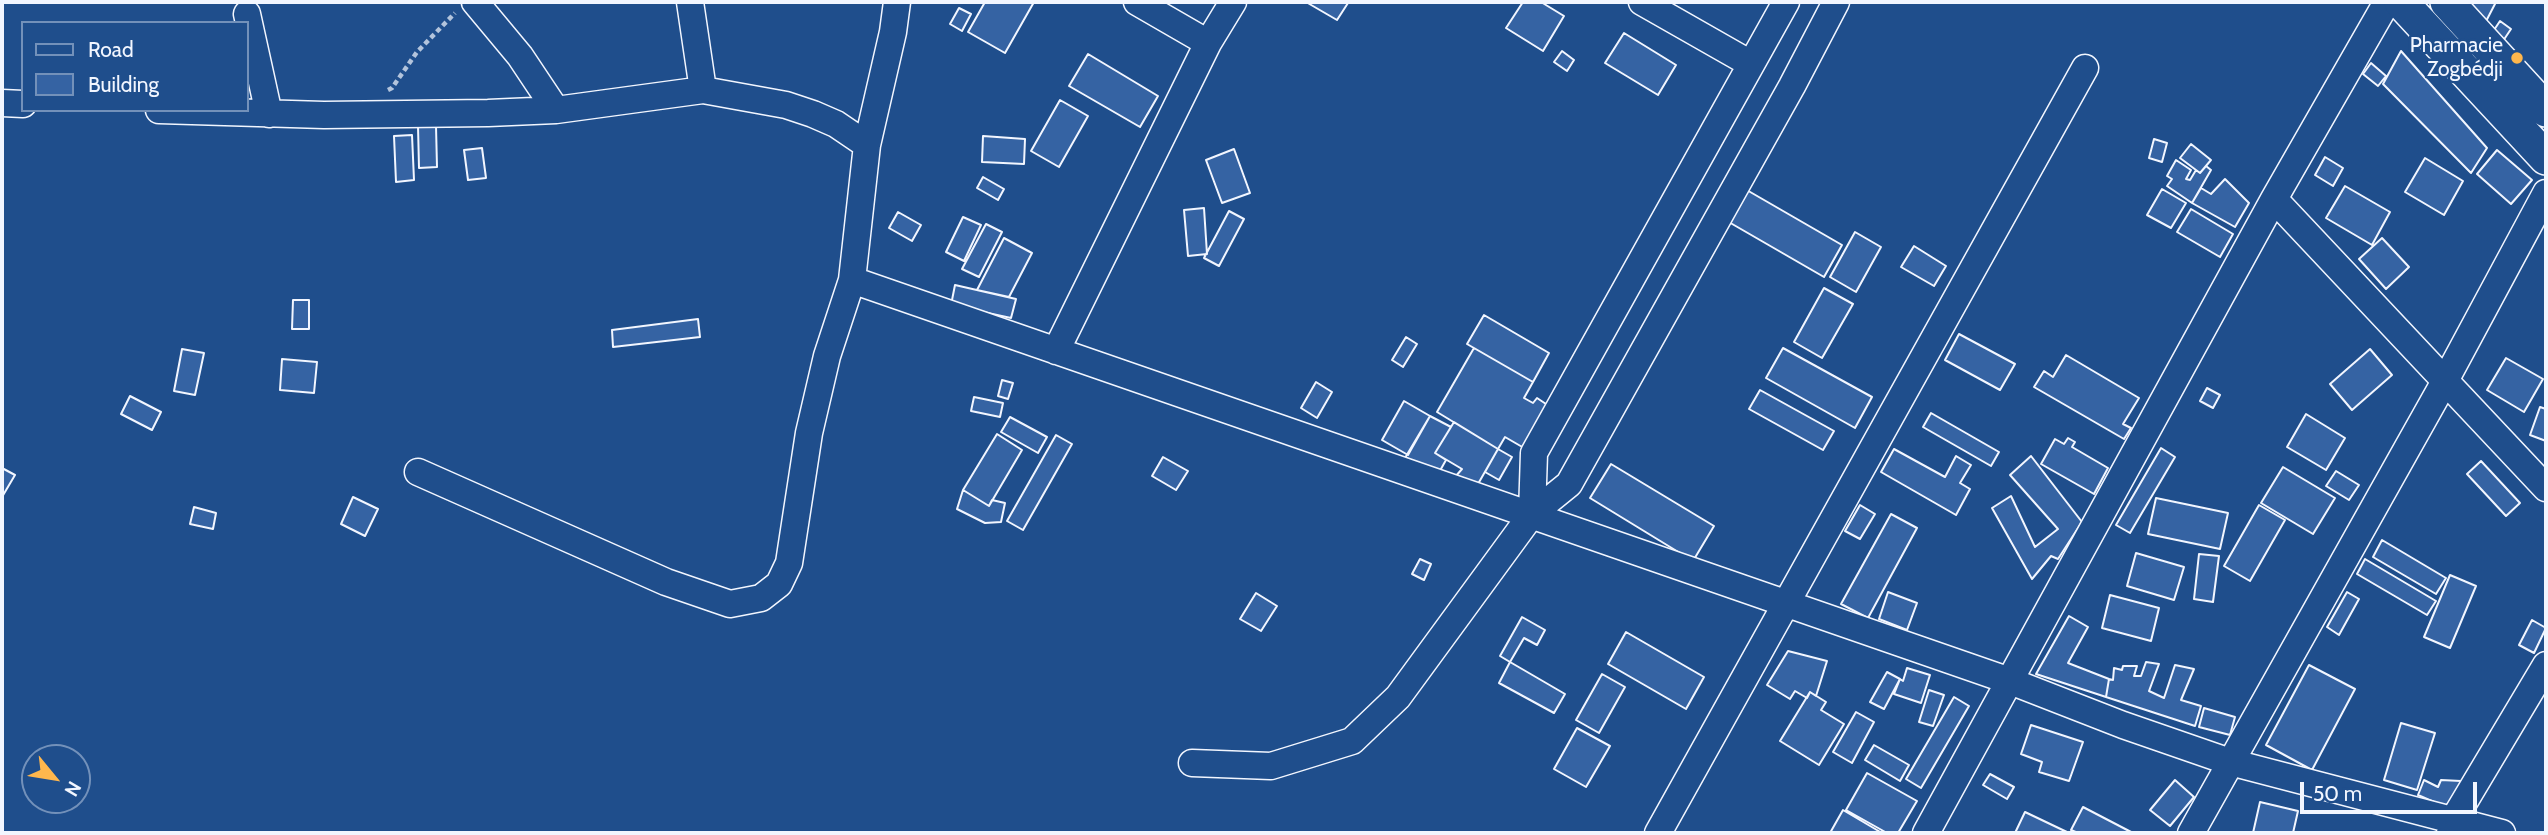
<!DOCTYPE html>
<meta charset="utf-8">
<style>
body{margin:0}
#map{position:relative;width:2548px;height:835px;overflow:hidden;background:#1f4e8c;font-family:Cabin,sans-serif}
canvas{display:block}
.frame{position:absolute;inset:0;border:4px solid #f2f6ff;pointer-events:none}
.legend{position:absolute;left:21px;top:21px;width:228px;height:91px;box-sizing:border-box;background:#1f4e8c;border:2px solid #7391ba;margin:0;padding:9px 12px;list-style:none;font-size:21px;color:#f2f6ff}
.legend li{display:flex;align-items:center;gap:14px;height:35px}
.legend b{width:35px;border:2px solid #7391ba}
.north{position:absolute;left:21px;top:744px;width:70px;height:70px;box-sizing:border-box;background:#1f4e8c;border:2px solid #7391ba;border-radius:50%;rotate:120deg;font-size:19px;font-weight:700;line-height:28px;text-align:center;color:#f2f6ff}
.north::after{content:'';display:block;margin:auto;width:24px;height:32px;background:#ffb74d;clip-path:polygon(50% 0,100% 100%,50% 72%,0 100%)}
.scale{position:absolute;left:2300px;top:782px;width:177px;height:32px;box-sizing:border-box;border:4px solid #f2f6ff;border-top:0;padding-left:9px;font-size:21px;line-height:24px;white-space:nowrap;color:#f2f6ff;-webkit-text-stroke:5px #1f4e8c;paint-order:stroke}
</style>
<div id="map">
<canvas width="2548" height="835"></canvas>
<div class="frame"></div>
<ul class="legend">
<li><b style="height:9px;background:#1f4e8c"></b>Road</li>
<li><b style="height:19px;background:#3563a3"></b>Building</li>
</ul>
<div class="north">N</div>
<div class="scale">50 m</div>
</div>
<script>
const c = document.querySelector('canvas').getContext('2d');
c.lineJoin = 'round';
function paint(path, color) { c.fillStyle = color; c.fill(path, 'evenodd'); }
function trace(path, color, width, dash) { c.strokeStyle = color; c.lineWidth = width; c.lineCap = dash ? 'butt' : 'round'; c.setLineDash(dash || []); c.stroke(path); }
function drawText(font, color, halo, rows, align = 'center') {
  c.font = font + ' Cabin,sans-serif'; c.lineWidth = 5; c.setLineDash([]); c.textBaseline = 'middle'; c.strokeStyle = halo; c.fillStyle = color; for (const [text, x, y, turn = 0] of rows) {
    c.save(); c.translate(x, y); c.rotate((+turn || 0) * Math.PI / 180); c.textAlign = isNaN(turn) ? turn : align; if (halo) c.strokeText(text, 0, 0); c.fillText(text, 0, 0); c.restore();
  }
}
const building = new Path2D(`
 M985 2H1034L1005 53 968 32Z
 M1306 2H1345L1348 3 1337 20Z
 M1523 2H1541L1564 16 1543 51 1506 28Z
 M2458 2H2496L2482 29Z
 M959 8 971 14 962 31 950 24Z
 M2500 21 2511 29 2503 41 2492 33Z
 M1624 33 1676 65 1658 95 1605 63Z
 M1562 51 1574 60 1567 71 1554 62Z
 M2401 51 2487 148 2471 173 2383 84Z
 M1088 54 1158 96 1140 127 1069 86Z
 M2371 63 2386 76 2378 86 2363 74Z
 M1060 100 1088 116 1059 167 1031 151Z
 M418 126H436L437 167 419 168Z
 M412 135 414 180 396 182 394 136Z
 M983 136 1025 139 1024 164 982 162Z
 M2154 139 2167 143 2162 162 2149 158Z
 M2191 144 2211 160 2200 173 2180 158Z
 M482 148 486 178 468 180 464 150Z
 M1234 149 1250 193 1222 203 1206 160Z
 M2497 150 2532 180 2511 204 2477 174Z
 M2325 157 2343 168 2333 186 2315 175Z
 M2425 158 2463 181 2444 215 2405 192Z
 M2176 160 2191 170 2186 179 2190 180 2196 170 2200 173 2206 166 2211 170 2192 203 2167 186 2172 179 2167 176Z
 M983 177 1004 189 998 200 977 188Z
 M2225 179 2249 203 2235 227 2192 203 2201 188 2211 194Z
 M2345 186 2390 212 2372 245 2326 218Z
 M1745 189 1842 245 1824 277 1727 221Z
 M2162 189 2186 203 2171 228 2147 215Z
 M1204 208 1207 254 1188 256 1184 210Z
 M2191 209 2233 234 2220 257 2177 232Z
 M1229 211 1244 219 1219 266 1204 258Z
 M898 212 921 225 912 241 889 228Z
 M963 217 981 225 964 261 946 252Z
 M986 224 1002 232 979 277 962 269Z
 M1855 232 1881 247 1856 292 1830 277Z
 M1004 238 1032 253 1009 297 977 290Z
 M2382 238 2409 267 2386 289 2359 259Z
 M1914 246 1946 266 1934 286 1901 267Z
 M955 285 1016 299 1011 318 951 305Z
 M1824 288 1853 304 1822 358 1794 342Z
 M293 300H309V329H292Z
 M1484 315 1549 353 1533 382 1467 344Z
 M698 319 700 337 613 347 612 330Z
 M1959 334 2015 364 2000 390 1945 360Z
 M1406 337 1417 344 1403 367 1392 360Z
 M1474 348 1533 382 1524 398 1533 403 1537 398 1549 406 1524 448 1505 437 1498 449 1437 412Z
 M1783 348 1872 397 1855 428 1766 378Z
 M182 349 204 353 195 395 174 391Z
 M2370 349 2392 375 2352 410 2330 384Z
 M2066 355 2139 398 2123 424 2131 428 2124 439 2034 387 2044 371 2053 377Z
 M2506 358 2543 379 2524 412 2487 390Z
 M282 359 317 362 314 393 280 390Z
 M1002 380 1013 383 1008 399 998 396Z
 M1316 382 1332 392 1317 418 1301 408Z
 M2207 388 2220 395 2213 408 2200 401Z
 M1760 390 1834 431 1823 450 1749 409Z
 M130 396 161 412 152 430 121 414Z
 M974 397 1003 403 1000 417 971 411Z
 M1404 401 1430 416 1408 455 1382 440Z
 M2540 407 2546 409V441L2530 435Z
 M1931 413 1999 452 1991 466 1923 427Z
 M2306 414 2345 438 2326 470 2287 447Z
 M1430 416 1451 427 1435 453 1446 460 1437 476 1405 458Z
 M1010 417 1047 437 1038 453 1001 432Z
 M1454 422 1498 449 1478 484 1455 477 1462 469 1435 453Z
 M997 434 1022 450 989 506 963 490Z
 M1056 435 1072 444 1023 530 1007 521Z
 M2068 438 2075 442 2072 447 2108 468 2094 494 2041 464 2055 439 2064 444Z
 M2161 448 2175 457 2130 533 2116 525Z
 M1498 449 1512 457 1499 480 1485 472Z
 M1894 449 1945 477 1956 456 1971 465 1960 483 1970 489 1956 515 1881 472Z
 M2031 456 2082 522 2058 559 2051 556 2032 579 1992 508 2011 496 2035 547 2058 529 2010 475Z
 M1163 457 1188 471 1176 490 1152 476Z
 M2481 461 2520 503 2506 516 2467 474Z
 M1611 464 1714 526 1693 561 1590 498Z
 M2283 467 2335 498 2313 534 2261 503Z
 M2 468 15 475 2 497Z
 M2336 471 2359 485 2349 500 2326 486Z
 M963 490 989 506 992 500 1005 503 1001 522 985 523 957 509Z
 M353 497 378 509 365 536 341 524Z
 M2156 498 2228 513 2220 549 2148 534Z
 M1860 505 1875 514 1860 539 1845 531Z
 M2259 505 2285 520 2250 581 2224 566Z
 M194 507 216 513 213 529 190 524Z
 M1891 514 1917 528 1868 618 1841 604Z
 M2382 540 2446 578 2436 594 2373 557Z
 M2136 553 2184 567 2174 600 2127 586Z
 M2199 554 2219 556 2213 602 2194 599Z
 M1420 559 1431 564 1424 580 1412 574Z
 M2365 559 2436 601 2427 615 2357 574Z
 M2450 575 2476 586 2450 648 2424 637Z
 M1888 592 1917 603 1907 630 1879 619Z
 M2347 592 2359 599 2339 635 2327 627Z
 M1256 593 1277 606 1261 631 1240 619Z
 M2110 595 2159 608 2151 641 2102 628Z
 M2069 616 2088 627 2068 663 2109 679 2106 697 2036 674Z
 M1522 617 1545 630 1537 645 1524 638 1510 662 1500 656Z
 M2532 620 2546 628 2534 653 2519 645Z
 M1626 632 1704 677 1686 709 1608 664Z
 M1788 651 1827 661 1816 696 1810 692 1807 698 1795 691 1790 699 1767 685Z
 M1510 662 1565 694 1554 713 1499 683Z
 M2146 662 2159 664 2149 691 2164 698 2175 665 2194 669 2181 700 2201 706 2195 726 2106 697 2109 679 2113 680 2114 668 2122 670 2123 666H2137L2134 676H2141Z
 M2309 665 2355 689 2312 770 2266 745Z
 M1907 668 1930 675 1921 703 1894 694 1900 679 1903 681Z
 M1887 672 1900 679 1884 709 1870 702Z
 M1602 674 1625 687 1599 733 1576 720Z
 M1929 690 1944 695 1933 726 1919 722Z
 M1810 692 1826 702 1821 710 1844 724 1819 765 1780 741Z
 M1954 697 1969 706 1921 788 1906 779Z
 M2204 708 2235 717 2230 735 2199 727Z
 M1856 712 1874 722 1852 763 1833 752Z
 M2401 723 2435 733 2417 790 2384 780Z
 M2031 725 2083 742 2069 781 2039 772 2042 762 2021 754Z
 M1577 728 1610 746 1586 787 1554 769Z
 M1874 745 1909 765 1900 781 1865 760Z
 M1867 773 1917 801 1898 833H1887L1846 810Z
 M1990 774 2014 787 2007 799 1983 785Z
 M2175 780 2194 797 2170 826 2150 810Z
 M2424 780 2438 787 2441 780 2461 781 2450 809 2418 795Z
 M2260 802 2298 811 2293 833H2253Z
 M2083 807 2133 833H2078L2071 830Z
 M1843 810 1882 833H1830Z
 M2025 812 2069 833H2015Z`);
const path = new Path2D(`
 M388 90 392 88 417 52 455 13`);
const minor = new Path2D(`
 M475 2 520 56 556 110
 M690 2 703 90
 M1137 2 1208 43
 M1642 2 1751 64
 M247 14 269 114
 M2 103 23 104
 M159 110 324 115 488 113 556 110 703 90 786 105 813 114 836 124 867 145
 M2274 199 2546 488
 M852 280 2010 681 2123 725 2230 762 2502 833
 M1056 351 1208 43 1233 2
 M418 472 666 582 730 604 761 598 779 584 789 563 809 433 827 356 852 280 867 145 893 32 897 2
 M1532 514 1534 453 1786 2
 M1192 763 1271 766 1352 741 1398 697 1532 514 1569 484 1792 86 1836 2
 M1658 833 2085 68
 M1926 833 2274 199 2387 2
 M2191 833 2445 381 2546 193
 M2450 833 2454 819 2546 665`);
const major = new Path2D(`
 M2401 2 2546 158
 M2447 2 2546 110`);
const markers = [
 [2517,58,7,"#ffb74d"]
];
const poiNames = [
 ["Pharmacie",2503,46],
 ["Zogbédji",2503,70]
];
paint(building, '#3563a3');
trace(building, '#f2f6ff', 2);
trace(minor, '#f2f6ff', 29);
trace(major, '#f2f6ff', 36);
trace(path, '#b3c4dc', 4.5, [5, 3.5]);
trace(minor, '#1f4e8c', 26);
trace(major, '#1f4e8c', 33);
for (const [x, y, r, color] of markers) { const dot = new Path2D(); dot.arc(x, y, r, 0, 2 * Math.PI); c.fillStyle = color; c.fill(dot); trace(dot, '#1f4e8c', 2.5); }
drawText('21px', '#f2f6ff', '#1f4e8c', poiNames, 'right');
</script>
